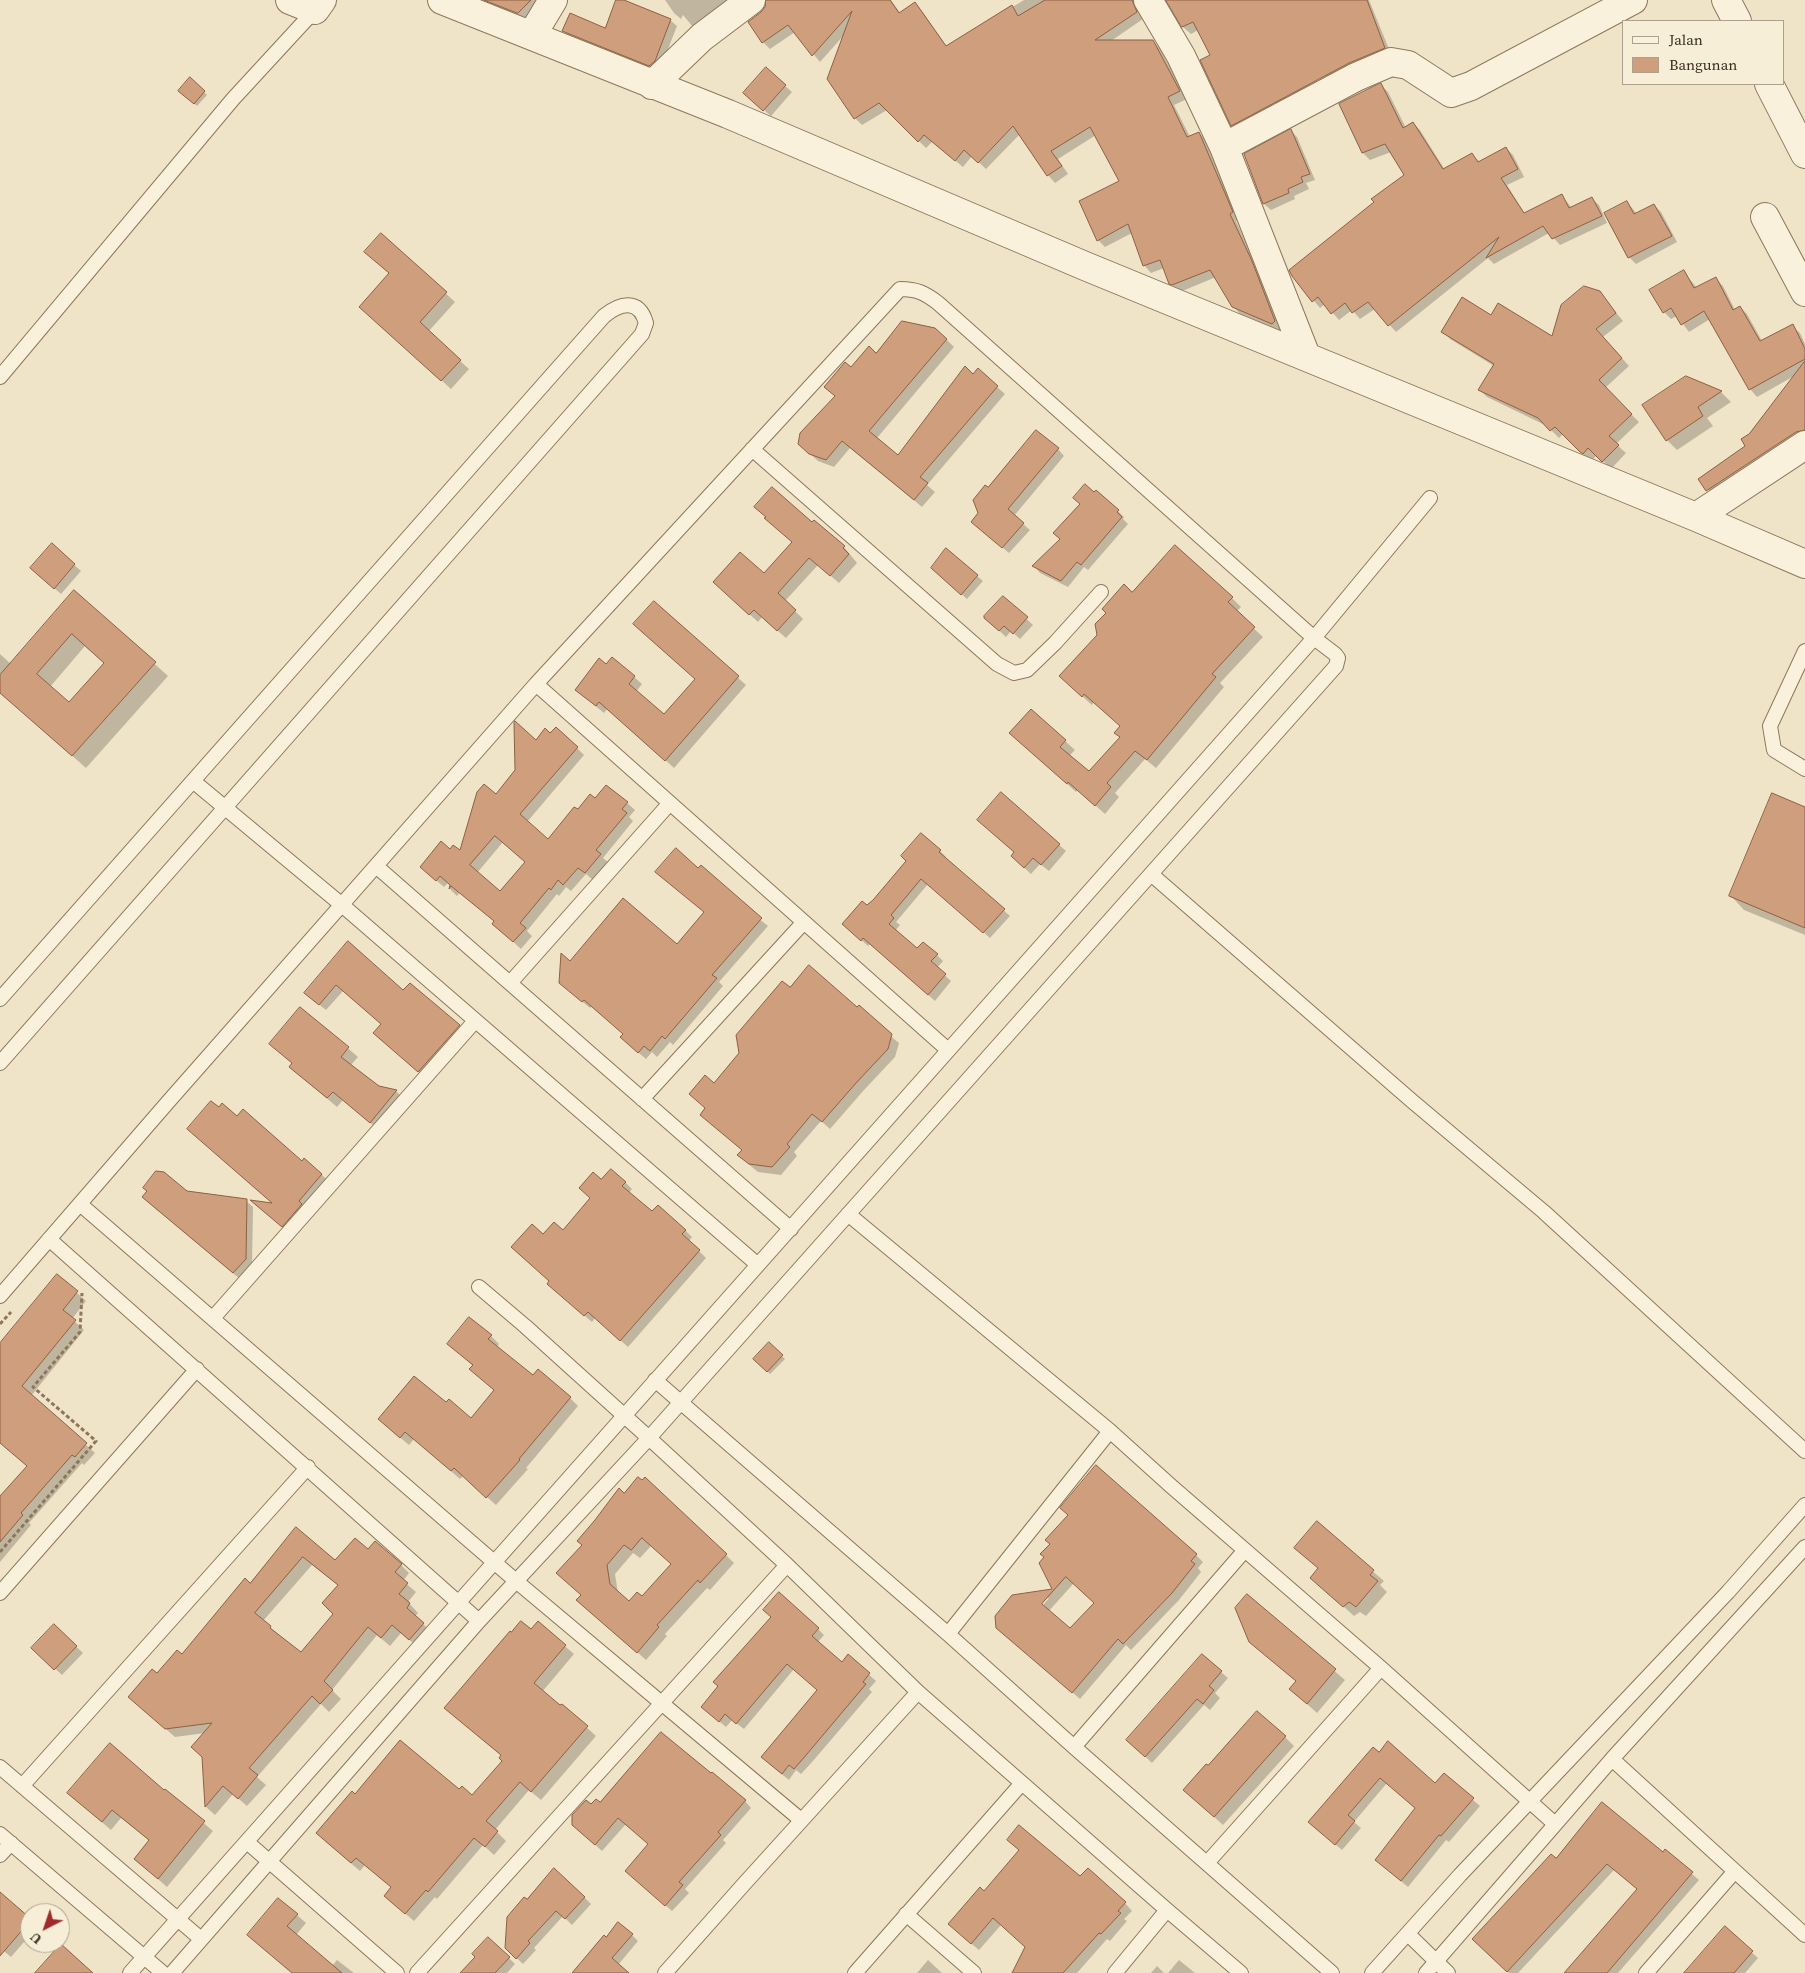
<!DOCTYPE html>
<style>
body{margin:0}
#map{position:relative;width:1805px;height:1973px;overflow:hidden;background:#f0e4c8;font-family:"Source Serif 4",serif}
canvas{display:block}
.legend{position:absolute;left:1622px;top:20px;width:162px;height:65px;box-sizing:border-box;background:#f7eed8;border:1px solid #ada18e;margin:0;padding:6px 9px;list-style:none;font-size:15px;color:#3d2e20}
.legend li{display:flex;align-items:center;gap:10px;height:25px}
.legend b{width:25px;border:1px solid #ada18e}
.north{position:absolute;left:20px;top:1903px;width:50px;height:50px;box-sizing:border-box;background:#f7eed8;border:1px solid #ada18e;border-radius:50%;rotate:221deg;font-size:14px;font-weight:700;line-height:20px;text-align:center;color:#3d2e20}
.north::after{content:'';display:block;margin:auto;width:18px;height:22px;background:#9e2a2b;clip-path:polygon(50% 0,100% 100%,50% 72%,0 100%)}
</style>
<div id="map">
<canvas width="1805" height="1973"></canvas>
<ul class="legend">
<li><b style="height:6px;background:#faf1dc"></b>Jalan</li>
<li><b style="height:14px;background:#cf9f7d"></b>Bangunan</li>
</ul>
<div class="north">U</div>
</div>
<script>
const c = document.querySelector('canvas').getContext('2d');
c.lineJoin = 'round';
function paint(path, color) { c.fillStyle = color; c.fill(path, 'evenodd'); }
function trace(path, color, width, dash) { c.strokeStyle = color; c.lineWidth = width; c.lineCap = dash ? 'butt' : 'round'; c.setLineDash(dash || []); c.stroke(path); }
const shadow = new Path2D(`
 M484 0H543L525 19 490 5Z
 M617 0 670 20 677 26 661 67 656 72 570 37 564 31 606 29Z
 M665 0H742L698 33 683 15 681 19 674 13Z
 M767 0H891L901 14 915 4 922 11 947 47 1024 0H1141L1139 9 1143 19 1111 41H1153L1160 49 1187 99 1174 105 1190 137 1199 133 1206 140 1239 220 1236 221 1259 270 1282 328 1280 331 1240 314 1233 306 1216 277 1180 292 1178 291 1170 283 1164 268 1151 273 1144 265 1132 233 1105 247 1098 240 1121 181 1096 135 1058 159 1068 174 1055 183 1048 175 1020 134 986 169 972 156 963 167 932 142 926 148 887 110 862 125 855 118 845 34 820 62 795 32 770 49 763 42 761 13 767 6Z
 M1168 0H1273L1319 90 1239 132 1232 125 1212 55 1198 30 1191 34 1183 27Z
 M1305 0H1369L1391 54 1332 82 1326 75Z
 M766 69 792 92 771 116 751 99Z
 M190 78 207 95 197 106 179 90Z
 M1381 85 1388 92 1406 128 1413 123 1420 130 1445 170 1472 155 1480 162 1506 148 1513 155 1524 177 1507 185 1525 214 1562 196 1572 208 1592 199 1599 205 1607 223 1560 245 1549 233 1494 264 1488 258 1396 332 1375 309 1360 319 1352 310 1339 320 1325 304 1320 308 1293 276 1406 175 1391 152 1370 160 1363 153 1340 105Z
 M1291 131 1297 137 1315 180 1306 183 1309 189 1294 196 1295 199 1271 210 1264 204 1245 155Z
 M1627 202 1637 214 1654 205 1661 212 1677 242 1636 264 1629 257 1606 213Z
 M381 234 455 302 428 332 469 369 451 389 369 315 390 274 375 261Z
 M1684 272 1697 288 1715 278 1723 286 1735 310 1740 307 1747 314 1762 341 1792 326 1800 333 1805 344V439L1715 498 1700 479 1747 447 1750 435 1796 375 1757 397 1750 389 1710 319 1689 332 1677 316 1671 319 1664 312Z
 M1600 293 1623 321 1603 337 1629 366 1605 388 1639 422 1616 444 1626 453 1611 469 1597 455 1591 461 1589 460 1563 434 1559 438 1547 426 1487 397 1480 390 1494 366 1450 339 1443 331 1492 317 1553 338Z
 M946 339 954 347 877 438 898 456 973 375 997 387 1005 394 927 485 935 492 922 507 850 448 834 467 818 461 807 451 851 369 876 354Z
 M1686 377 1721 392 1731 402 1707 418 1713 426 1677 450 1667 440Z
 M1058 449 1064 456 1014 516 1030 530 1009 553 979 528V513L988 489Z
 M1118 511 1124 517 1123 519 1128 524 1088 570 1084 567 1068 587 1040 573 1034 566Z
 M812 524 844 547 857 563 839 583 818 565 785 601 803 619 786 638 762 617 758 622 723 590 764 575Z
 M52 545 81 571 61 594 38 574Z
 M947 550 983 581 967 599 938 573Z
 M75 592 168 676 86 768 0 692V654L11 664ZM85 646 105 664 69 704 50 687Z
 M1132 594 1232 598 1241 607 1236 612 1263 637 1220 683 1224 687 1156 768 1145 759 1115 793 1119 797 1105 814 1078 790 1076 792 1020 742 1031 710 1075 750 1069 756 1089 773 1121 738V726L1094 702 1092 705 1070 685 1099 635Z
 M1003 597 1033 625 1020 639 1011 631 1006 637 993 625Z
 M654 602 746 685 674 768 608 708 604 713 576 690 607 665 634 677 642 684 636 692 664 716 696 679Z
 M550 735 577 748 584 755 527 822 548 840 578 811 596 800 627 803 635 810 629 817 633 821 603 858 608 862 593 880 586 874 571 891 566 887 559 896 557 894 527 931 532 936 521 949 501 931 495 922 460 892 457 896 450 889 451 885 448 883 444 887 429 874 450 850 461 853 496 795 536 742ZM503 842 526 862 501 892 477 873Z
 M1001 794 1066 851 1049 871 1040 864 1031 874 1019 863Z
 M1805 808V935L1744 910 1731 896Z
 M940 851 946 857 945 858 1010 916 990 938 928 884 896 922 900 925 895 931 918 950 937 955 943 961 937 968 951 981 935 1001 870 944 868 946 850 930 867 907Z
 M698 870 768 926 719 982 723 986 673 1045 670 1042 657 1057 652 1052 646 1059 628 1044 624 1034 592 1006 590 1008 568 990 570 963 677 946 705 912Z
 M348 943 403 992 459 1026 465 1032 425 1077 381 1039 382 1024 343 991 326 1010 312 999Z
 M790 989 857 1009 899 1043 895 1057 864 1090 830 1129 821 1121 794 1152 797 1156 781 1175 758 1172 747 1163 743 1150 706 1109 714 1085Z
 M301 1008 358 1057 350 1066 378 1087 397 1092 406 1101 380 1131 343 1100 337 1107 300 1076 290 1067 293 1064 271 1044Z
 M219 1109 237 1118 321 1174 329 1182 291 1234 260 1208 275 1205Z
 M602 1181 625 1182 632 1189 629 1193 652 1213 685 1230 692 1237 689 1241 706 1258 628 1347 595 1318 592 1322 556 1291 551 1281 543 1236 563 1232 591 1198Z
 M246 1201 253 1207 252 1265 240 1279 150 1204Z
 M58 1276 86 1301 72 1319 84 1330 31 1396 95 1453 84 1465 82 1463 29 1523 31 1525 0 1562V1497L28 1466 0 1442V1345Z
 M491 1336 499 1344 496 1348 533 1377 570 1398 578 1406 526 1468 528 1469 496 1505 463 1476 460 1479 414 1439 409 1445 388 1427 446 1404 471 1420 495 1391 471 1369 473 1366 449 1344Z
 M769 1344 785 1359 770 1374 755 1359Z
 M624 1494 726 1555 734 1563 710 1590 707 1588 665 1634 667 1636 646 1660 578 1600 582 1596 583 1545ZM651 1546 672 1564 642 1598 629 1602 618 1593 615 1574 633 1553 640 1558Z
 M1317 1523 1384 1581 1380 1585 1387 1592 1366 1616 1360 1612 1354 1616 1312 1578 1319 1569 1296 1548Z
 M296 1529 335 1562 368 1551 401 1565 409 1573 403 1581 416 1592 408 1602 418 1613 415 1616 431 1632 418 1647 401 1633 390 1646 377 1635 332 1690 341 1699 329 1712 321 1704 257 1777 266 1785 247 1806 233 1794 215 1815 206 1807 203 1758 205 1733 175 1737 138 1705 157 1675 183 1656 250 1585ZM312 1565 339 1586 335 1614 301 1654 263 1621Z
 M1051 1544 1196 1555 1203 1562 1198 1568 1201 1572 1179 1600 1131 1650 1126 1645 1080 1699 1005 1634 1054 1590ZM1074 1583 1096 1604 1070 1630 1048 1612ZM1046 1598H1049L1039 1610 1037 1608Z
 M1247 1596 1345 1680 1317 1713 1290 1689 1297 1682 1261 1651Z
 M538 1623 574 1654 542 1692 560 1706 562 1705 596 1736 541 1800 529 1790 495 1830 506 1841 494 1855 483 1845 437 1899 435 1897 414 1921 394 1904 392 1888 365 1865 360 1871 326 1842 355 1795 459 1791 472 1797 504 1761 502 1756 445 1708Z
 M54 1626 83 1653 62 1675 33 1648Z
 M818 1629 824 1635 818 1642 842 1663 848 1656 876 1681 869 1689 872 1692 813 1761 801 1774 796 1770 789 1780 769 1764 818 1690 794 1669 744 1729 732 1720 726 1727 709 1713Z
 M1202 1656 1228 1678 1215 1693 1220 1698 1210 1710 1204 1705 1152 1763 1128 1740Z
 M1285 1737 1294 1746 1223 1825 1194 1799 1209 1767Z
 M1373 1749 1435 1785 1444 1775 1480 1806 1449 1842 1446 1840 1408 1887 1383 1866 1416 1809 1387 1783 1354 1822 1361 1828 1342 1850 1316 1828Z
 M166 1791 213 1831 167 1887 135 1859 150 1841 121 1818 111 1830 77 1801Z
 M745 1801 751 1808 723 1840 726 1843 685 1889 689 1893 672 1911 633 1877 650 1845 626 1824 602 1851 581 1832 592 1806 600 1804Z
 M1665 1851 1699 1880 1618 1973H1565L1638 1889 1614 1870 1518 1973H1509L1480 1946 1556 1860 1663 1854Z
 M1080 1878 1125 1903 1132 1911 1124 1919 1127 1921 1110 1941 1107 1939 1077 1973H1014L1027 1947 1001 1925 979 1950 957 1932 984 1893Z
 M584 1897 591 1904 572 1925 563 1916 534 1948 536 1950 523 1964 506 1948 508 1917Z
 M0 1907 30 1920V1935L11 1957 0 1948Z
 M297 1915 306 1923 296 1935 332 1966 337 1960 354 1973H293L257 1943Z
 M1725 1928 1758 1958 1745 1973H1686Z
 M632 1935 638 1941 618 1965 622 1973H574Z
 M509 1958 515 1964 507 1973H476Z
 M928 1960 942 1973H917Z
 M1179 1960 1195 1973H1168Z
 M1157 1966 1164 1973H1151Z`);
const building = new Path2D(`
 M484 0H531L518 13Z
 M616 0H624L671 19 655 61 649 66 562 31 570 13 605 28Z
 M766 0H890L899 13 915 2 946 46 1012 5 1018 16 1045 0H1132L1137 12 1095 40H1153L1180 91 1168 97 1187 137 1199 132 1233 212 1230 214 1252 261 1275 321 1272 324 1232 307 1210 270 1172 285 1169 284 1160 260 1143 266 1128 224 1097 241 1079 201 1119 181 1090 127 1051 151 1062 166 1047 176 1013 126 978 163 964 150 955 161 924 135 918 142 879 103 854 119 827 79 852 11 812 56 788 25 762 43 748 22 761 12 765 7Z
 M1166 0H1367L1385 48 1349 63 1231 126 1200 60 1210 55 1193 22 1182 27Z
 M766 67 786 85 763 111 743 93Z
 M190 77 205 91 194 104 178 91Z
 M1381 83 1403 128 1413 122 1443 169 1472 153 1478 162 1506 147 1518 169 1501 178 1524 213 1562 194 1569 208 1592 197 1602 216 1552 239 1543 226 1486 258 1499 237 1388 326 1368 302 1352 313 1345 303 1331 314 1318 297 1312 302 1292 276 1289 270 1374 202 1371 199 1404 175 1385 144 1362 153 1339 104Z
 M1291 129 1310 174 1301 177 1303 182 1288 189 1289 193 1263 204 1244 154Z
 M1627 201 1634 214 1654 204 1672 236 1628 258 1604 213Z
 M381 233 447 292 420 322 461 360 441 381 359 307 389 273 364 252Z
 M1684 270 1694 288 1716 277 1733 310 1740 306 1760 341 1793 324 1805 349V359L1749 390 1704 311 1681 325 1671 308 1663 313 1649 290Z
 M1584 286 1600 291 1616 313 1596 329 1622 358 1599 380 1632 414 1609 436 1619 445 1602 462 1588 448 1583 454 1580 452 1555 427 1550 431 1538 418 1478 390 1494 364 1441 332 1462 297 1491 315 1498 303 1552 336 1561 305Z
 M902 321 935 328 947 339 869 431 898 455 965 366 973 374 978 368 998 386 920 477 928 483 914 500 842 441 826 460 809 454 798 444 800 433 835 396 824 387 845 362 851 367 869 346 876 353Z
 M1805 361V430L1796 432 1706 491 1698 479 1745 446 1741 439 1749 434Z
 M1686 376 1722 391 1698 407 1703 416 1666 441 1642 405Z
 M1036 430 1059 448 1008 509 1024 523 1002 548 971 522 978 513 973 500 985 485 988 487Z
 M1085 484 1094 492 1096 490 1119 510 1117 512 1122 517 1081 565 1077 562 1061 581 1032 566 1060 539 1053 533 1080 504 1073 498Z
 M772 487 812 522 814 520 845 546 843 548 849 554 830 576 809 558 778 593 796 610 777 631 754 610 749 615 713 582 740 552 764 573 792 542 764 518 766 517 754 507Z
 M52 543 75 564 54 589 30 568Z
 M1175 545 1233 597 1228 602 1255 627 1212 674 1216 677 1147 760 1135 751 1107 783 1111 787 1095 806 1068 782 1067 784 1009 733 1031 709 1066 740 1060 747 1089 771 1120 737 1114 733 1120 726 1084 694 1082 697 1059 676 1097 635 1095 624 1106 613 1102 609 1124 584 1132 592Z
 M946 548 978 575 961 595 931 568Z
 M74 590 156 662 72 756 0 693V675ZM72 634 104 663 69 702 37 674Z
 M1003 596 1028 617 1013 634 1004 626 999 631 984 618V616Z
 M654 601 739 676 665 761 599 702 596 706 575 690 599 658 606 664 612 657 635 676 629 684 664 714 695 679 633 624Z
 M515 721 536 740 545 728 550 733 556 727 578 747 520 814 548 839 574 807 578 809 590 794 595 798 606 785 628 802 622 809 627 813 596 850 601 854 585 873 578 868 563 885 558 880 551 890 549 888 520 923 526 928 513 942 492 924 494 921 451 886 449 889 450 885 440 876 436 881 420 867 441 841 450 849 453 845 460 850 477 792 484 784 496 794 515 770 514 723ZM495 836 525 862 500 891 470 865Z
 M1001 792 1060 844 1041 865 1033 858 1024 868 1011 856 1014 852 977 820Z
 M1772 793 1805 807V928L1729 896Z
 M921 833 941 850 939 852 1005 909 983 933 921 879 891 915 894 918 889 924 917 948 923 942 938 954 931 961 946 974 928 995 863 938 861 941 842 924 862 901 867 905 873 900 906 861 901 856Z
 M676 848 698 868 701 865 762 918 712 975 717 978 665 1039 662 1036 650 1051 644 1046 638 1053 620 1037 623 1034 584 1000 582 1002 559 983 561 953 570 961 623 898 677 944 704 912 655 872Z
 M348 941 403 990 410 983 460 1025 418 1072 373 1033 381 1024 336 985 319 1005 304 993Z
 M809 965 857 1007 859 1005 892 1034 888 1049 856 1083 822 1122 812 1114 787 1144 790 1147 772 1167 749 1164 737 1155 742 1150 700 1115 705 1108 689 1094 705 1075 714 1083 739 1053 736 1035 782 981 790 987Z
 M300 1007 349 1047 341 1057 379 1086 397 1090 370 1123 333 1092 327 1098 289 1067 292 1063 269 1044Z
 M211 1101 219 1107 222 1103 237 1116 243 1109 302 1161 304 1158 322 1174 299 1201 302 1204 282 1227 250 1200 272 1203 187 1129Z
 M611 1169 626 1182 622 1186 652 1211 658 1205 686 1230 682 1234 700 1250 620 1341 588 1312 584 1316 547 1284 549 1281 511 1247 532 1224 543 1234 554 1222 563 1230 590 1198 579 1188 593 1172 601 1179Z
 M156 1171 164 1172 187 1191 247 1199 246 1259 233 1273 142 1197 147 1191 143 1188Z
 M57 1274 78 1291 63 1310 76 1320 22 1386 87 1443 75 1457 72 1455 21 1513 23 1515 0 1542V1496L27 1466 0 1443V1343Z
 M469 1317 492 1335 488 1339 533 1375 538 1369 571 1397 519 1459 520 1460 486 1498 454 1468 451 1471 405 1432 400 1438 378 1419 414 1376 446 1402 449 1399 471 1418 494 1390 469 1369 473 1365 447 1344Z
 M769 1342 783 1355 767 1372 753 1359Z
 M1096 1465 1197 1554 1191 1561 1195 1564 1172 1593 1123 1644 1118 1639 1072 1693 996 1628 995 1616 1012 1595 1052 1589 1039 1563 1044 1557 1040 1554 1050 1544 1045 1540 1068 1515 1060 1508ZM1066 1577 1094 1603 1070 1628 1042 1604Z
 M638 1477 642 1480 645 1477 727 1554 700 1583 698 1580 657 1625 659 1627 637 1653 576 1600 581 1595 556 1573 582 1545 577 1541 595 1520 619 1488 624 1493ZM642 1538 671 1564 642 1596 637 1592 629 1601 610 1584 607 1565 624 1545 631 1550Z
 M1317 1521 1374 1570 1370 1575 1378 1581 1356 1607 1349 1602 1343 1607 1310 1578 1318 1568 1294 1548Z
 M296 1527 335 1560 355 1538 368 1549 375 1541 402 1564 395 1572 408 1583 399 1594 410 1603 407 1608 424 1623 409 1640 392 1625 381 1638 368 1627 324 1681 333 1690 320 1704 312 1696 249 1768 258 1775 238 1799 223 1786 205 1807 202 1757 191 1747 212 1723 165 1729 128 1697 152 1669 157 1673 177 1650 182 1654 245 1578 250 1583ZM303 1557 338 1585 322 1603 333 1614 301 1652 270 1628 271 1626 255 1613Z
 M779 1592 819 1628 812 1636 842 1662 848 1654 870 1673 863 1682 866 1684 807 1754 794 1769 789 1765 782 1774 761 1757 817 1690 787 1664 736 1724 725 1714 719 1722 701 1707 718 1686 713 1682 771 1617 763 1610Z
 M1247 1594 1336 1669 1307 1704 1289 1689 1296 1681 1249 1642 1235 1608Z
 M521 1621 531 1629 538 1621 566 1645 534 1683 560 1705 562 1704 588 1726 531 1792 520 1782 486 1821 498 1831 485 1847 474 1838 428 1892 426 1890 405 1914 384 1896 391 1887 356 1858 351 1863 316 1833 352 1791 355 1794 400 1740 459 1789 462 1786 472 1795 502 1761 499 1758 501 1755 444 1708 510 1631 511 1632Z
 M54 1624 77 1646 54 1670 31 1648Z
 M1202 1654 1222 1671 1209 1686 1214 1690 1203 1704 1197 1699 1145 1757 1126 1740Z
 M1257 1711 1286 1736 1214 1817 1183 1790 1206 1764 1208 1765Z
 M661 1732 711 1773 712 1772 746 1800 718 1832 721 1835 679 1882 683 1885 665 1906 625 1871 648 1844 618 1818 595 1845 572 1825V1815L586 1800 591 1804 596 1799 600 1802Z
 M1388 1741 1435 1783 1444 1773 1474 1798 1441 1836 1439 1835 1401 1881 1375 1860 1415 1808 1380 1778 1348 1815 1355 1821 1335 1845 1308 1822 1373 1747 1379 1752Z
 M110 1743 164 1790 165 1789 205 1821 158 1879 134 1859 149 1840 112 1810 102 1822 67 1793Z
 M1602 1802 1663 1852 1665 1849 1693 1872 1607 1973H1564L1637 1889 1607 1864 1507 1972 1472 1939 1551 1854 1556 1858Z
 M1019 1825 1080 1876 1088 1868 1126 1902 1118 1911 1121 1913 1101 1934 1099 1933 1063 1973H1012L1025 1947 993 1918 971 1944 948 1924 980 1887 984 1891 1019 1850 1007 1840Z
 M554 1868 585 1897 565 1919 556 1911 528 1941 530 1943 516 1959 505 1948 507 1917 524 1897 527 1899Z
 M0 1892 30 1918V1921L0 1956Z
 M278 1898 298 1914 287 1926 342 1973H292L247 1935Z
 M618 1922 633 1934 612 1958 629 1973H572L604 1935 606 1937Z
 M1725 1926 1753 1951 1734 1973H1684Z
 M488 1937 510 1957 495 1973H460L475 1957 472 1954Z
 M61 1944 93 1973H35Z`);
const path = new Path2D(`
 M0 1324 11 1312
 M0 1552 96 1441 33 1387 80 1332 82 1293`);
const service = new Path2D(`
 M0 377 233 99 315 10
 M752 449 997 664 1014 673 1027 670 1055 643 1101 592
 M1805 651 1770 726 1774 750 1805 769
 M536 684 948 1050
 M193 781 342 905 758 1265
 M376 866 791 1229
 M1151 874 1412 1101 1544 1212 1805 1451
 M510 983 670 803
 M0 999 604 316C620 303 639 298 646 323L642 334 0 1063
 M642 1099 804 922
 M80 1204 516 1581 801 1820
 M848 1214 1110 1431 1171 1486 1381 1668 1555 1824
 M49 1239 479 1621
 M479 1287 525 1326 649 1438 787 1565 918 1692 1167 1910 1241 1973
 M0 1296 168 1102 536 684 900 289C917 289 925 293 938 303L1314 638 1335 654 1338 658 1336 666 649 1438 479 1621 172 1973
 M213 1318 475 1021
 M655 1380 948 1634 1074 1747 1332 1973
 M0 1593 197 1369
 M948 1634 1110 1431
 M1074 1747 1245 1550
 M1612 1759 1805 1935
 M0 1767 201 1939
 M22 1786 308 1467
 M0 1834 163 1973
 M247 1842 397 1973
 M0 1855 11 1843
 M1207 1863 1381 1668
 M906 1914 974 1973
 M1408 1934 1448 1973
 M130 1973 1314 638 1430 498
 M417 1973 787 1565
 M665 1973 744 1884 918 1692
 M855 1973 1022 1783
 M1115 1973 1167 1910
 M1372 1973 1460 1875 1728 1592 1805 1505
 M1426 1973 1612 1759 1805 1547
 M1646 1973 1735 1871`);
const minor = new Path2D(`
 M290 0 315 10 322 0
 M442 0 728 114 1085 266 1696 517 1805 564
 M1148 0 1181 56 1224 147 1306 356
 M1726 0 1737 21
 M532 35 553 0
 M1769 84 1805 154
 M652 85 702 37 751 0
 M1224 147 1356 77 1391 62 1408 65 1451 93 1471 86 1633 0
 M1765 217 1805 292
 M1696 517 1805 445`);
paint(shadow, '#0003');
paint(building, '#cf9f7d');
trace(building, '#8d5f41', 1);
trace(service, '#8d765c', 16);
trace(minor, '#8d765c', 30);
trace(path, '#8d765c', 3, [4, 2.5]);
trace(service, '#faf1dc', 14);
trace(minor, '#faf1dc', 28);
</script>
